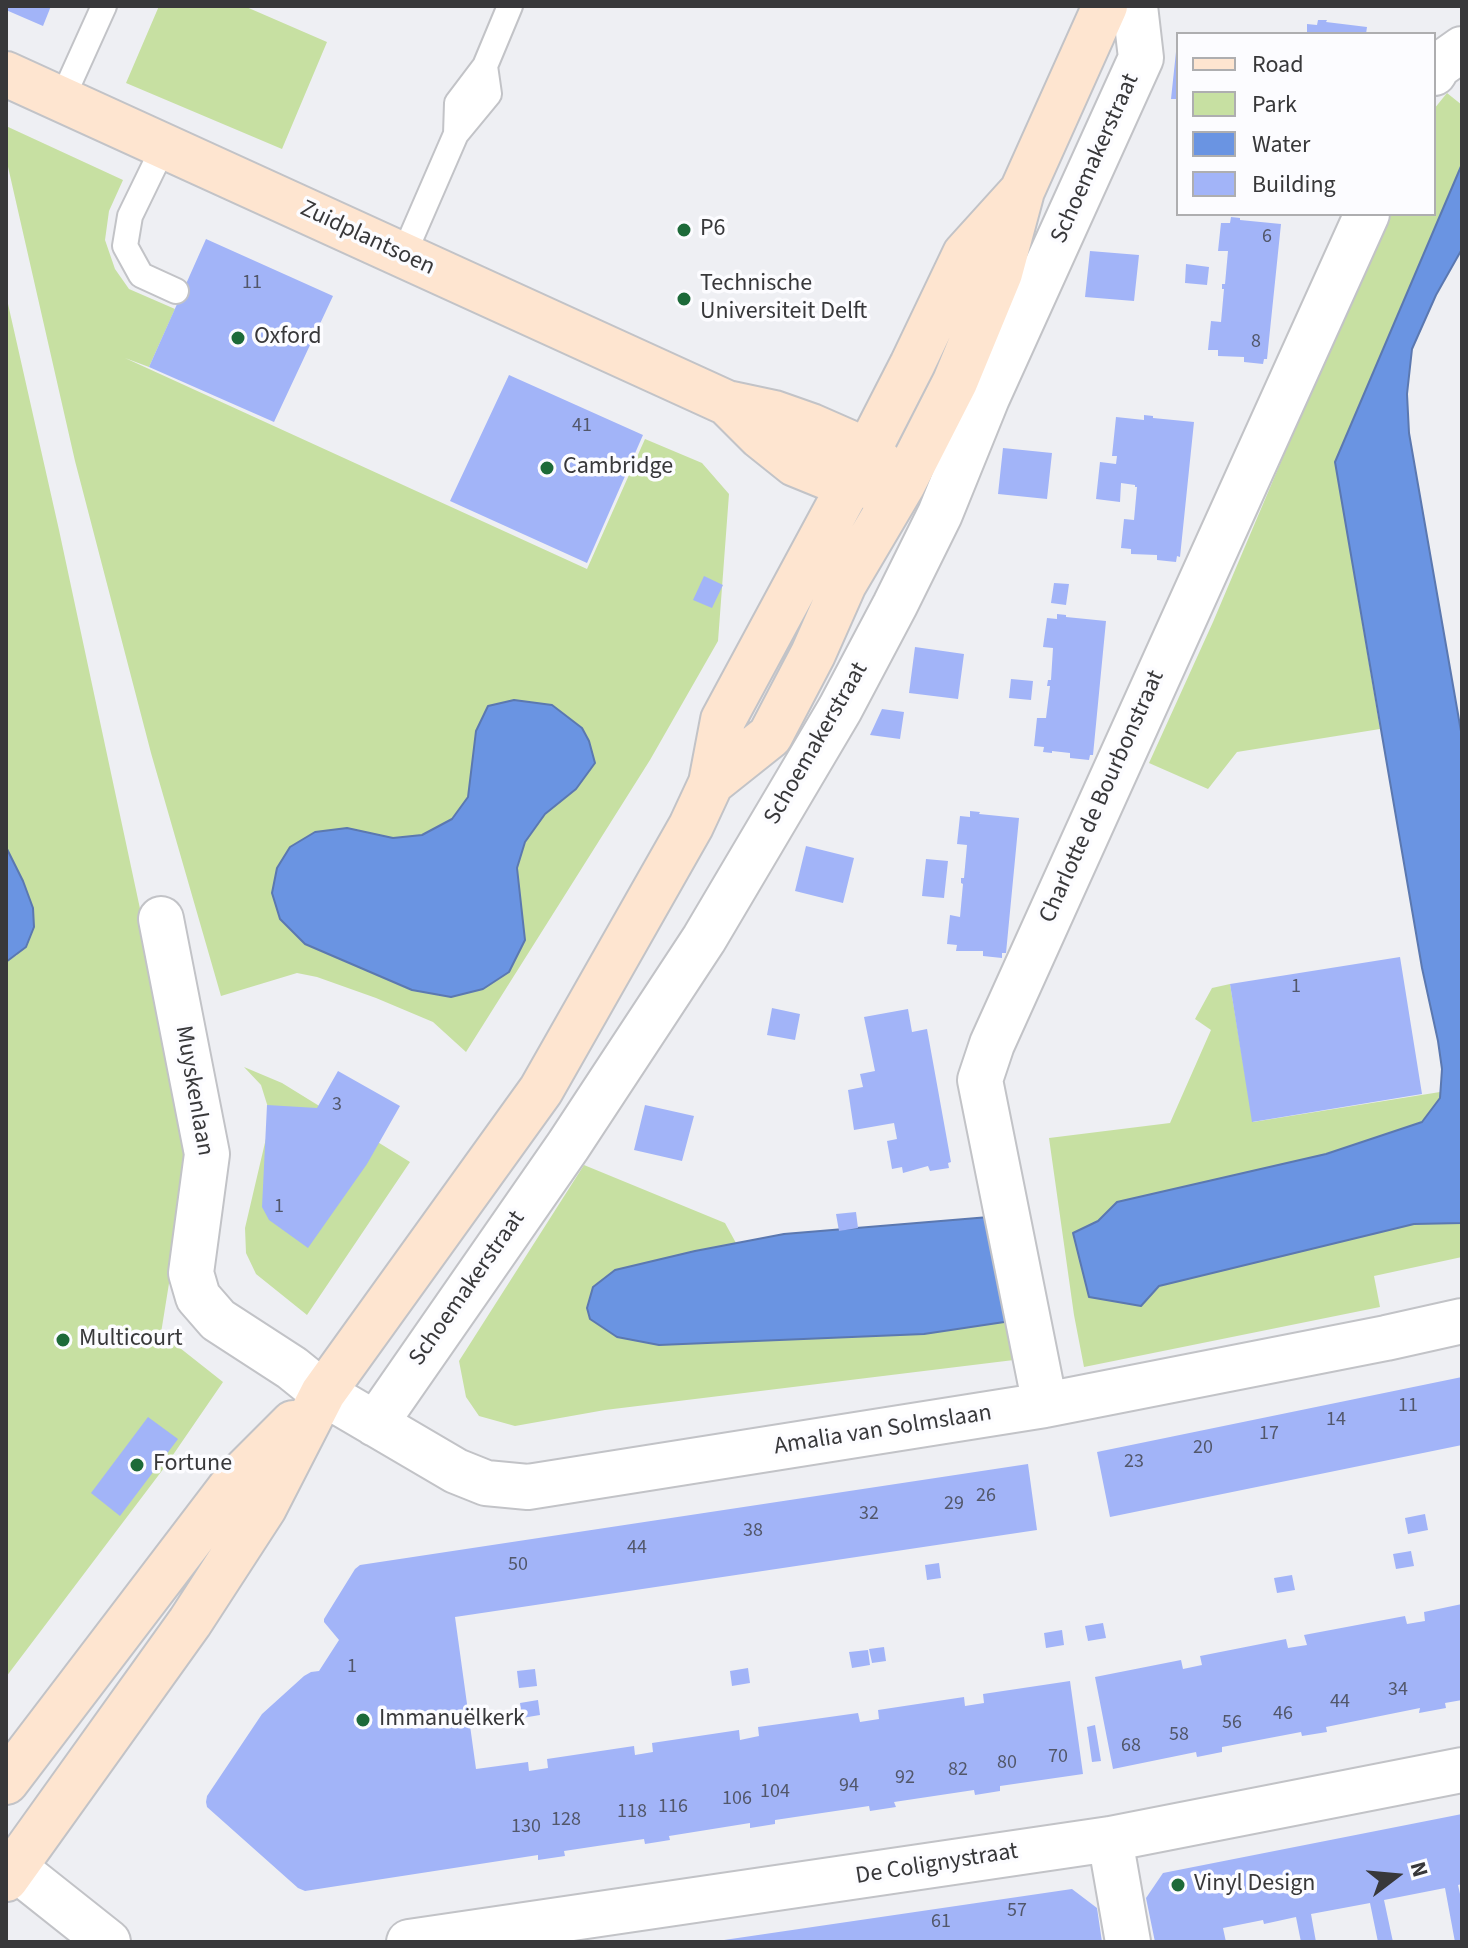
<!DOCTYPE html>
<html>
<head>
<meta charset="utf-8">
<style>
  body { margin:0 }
  #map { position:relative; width:1468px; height:1948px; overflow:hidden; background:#eeeff3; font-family:"Source Sans 3",sans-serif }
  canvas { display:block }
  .frame { position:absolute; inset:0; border:8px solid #38383a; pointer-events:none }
  .legend { position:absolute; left:1176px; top:32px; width:260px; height:184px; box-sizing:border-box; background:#fcfcff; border:2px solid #aeaeb0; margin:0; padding:10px 14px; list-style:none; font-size:24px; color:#38383a }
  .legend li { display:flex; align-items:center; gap:16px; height:40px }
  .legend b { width:40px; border:2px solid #aeaeb0 }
  .north { position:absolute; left:1356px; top:1836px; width:80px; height:80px; -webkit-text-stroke:6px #fcfcff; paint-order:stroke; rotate:74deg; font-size:22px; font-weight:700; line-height:32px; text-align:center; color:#38383a }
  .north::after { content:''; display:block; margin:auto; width:28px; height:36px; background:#38383a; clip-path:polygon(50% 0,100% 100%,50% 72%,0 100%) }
</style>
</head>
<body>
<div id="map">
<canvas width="1468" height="1948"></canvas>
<div class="frame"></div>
<ul class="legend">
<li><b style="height:10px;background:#fee5d0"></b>Road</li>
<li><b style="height:22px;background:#c7e0a2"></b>Park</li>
<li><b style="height:22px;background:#6a94e2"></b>Water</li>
<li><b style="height:22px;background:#a2b4f8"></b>Building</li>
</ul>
<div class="north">N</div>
</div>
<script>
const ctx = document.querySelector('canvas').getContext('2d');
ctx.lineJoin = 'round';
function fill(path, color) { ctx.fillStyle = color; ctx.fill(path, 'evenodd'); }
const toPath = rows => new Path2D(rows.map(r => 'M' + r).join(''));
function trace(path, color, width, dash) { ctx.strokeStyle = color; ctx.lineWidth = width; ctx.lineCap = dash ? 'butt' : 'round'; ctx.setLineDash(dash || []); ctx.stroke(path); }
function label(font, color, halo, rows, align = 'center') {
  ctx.font = font + ' "Source Sans 3",sans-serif'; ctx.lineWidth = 7; ctx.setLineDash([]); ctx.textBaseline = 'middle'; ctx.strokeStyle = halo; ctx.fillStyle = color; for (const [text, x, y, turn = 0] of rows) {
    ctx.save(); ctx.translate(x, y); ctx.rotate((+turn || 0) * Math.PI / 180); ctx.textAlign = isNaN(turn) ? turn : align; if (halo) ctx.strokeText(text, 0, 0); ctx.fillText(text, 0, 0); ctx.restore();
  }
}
fill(toPath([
  [159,6,244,6,327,42,282,149,126,83],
  [1447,93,1462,105,1462,164,1335,462,1380,729,1237,752,1208,789,1149,763,1213,622,1386,214,1434,214,1434,109],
  [6,126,123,180,109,211,105,240,115,269,129,289,175,309,149,367,125,358,587,569,645,439,702,463,729,494,718,641,650,760,466,1052,433,1022,376,998,317,977,297,973,221,996,151,753,75,461,6,158],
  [476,731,576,789,545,814,525,842,517,868,522,910,509,972,483,989,451,997,412,990,305,944,280,919,347,828,393,838,422,835,452,819,468,797],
  [6,295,59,530,185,1119,185,1184,161,1333,223,1382,164,1468,6,1677,6,962,17,955,33,908,23,881,6,847],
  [1230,984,1253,1122,1440,1092,1440,1098,1422,1122,1326,1154,1117,1202,1140,1306,1159,1286,1414,1224,1462,1223,1462,1257,1374,1276,1380,1307,1084,1367,1074,1315,1049,1138,1170,1123,1211,1030,1195,1019,1212,988],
  [244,1067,282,1083,410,1162,307,1315,256,1274,246,1253,245,1228,271,1117,261,1085],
  [584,1165,725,1223,736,1243,615,1270,593,1287,587,1307,617,1337,659,1345,924,1334,1010,1321,1022,1359,605,1410,515,1426,479,1416,466,1397,459,1361]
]), '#c7e0a2');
const water = toPath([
  [1462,164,1462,249,1436,295,1412,349,1407,394,1409,433,1462,737,1462,1223,1414,1224,1159,1286,1141,1306,1089,1297,1073,1233,1098,1221,1117,1202,1326,1154,1422,1122,1440,1098,1442,1069,1438,1041,1422,968,1335,462,1462,164],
  [514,700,552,705,582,728,589,741,595,763,576,789,545,814,525,842,517,868,525,940,509,972,483,989,451,997,412,990,305,944,280,919,272,893,277,868,290,847,315,832,347,828,393,838,422,835,452,819,468,797,476,731,488,706,514,700],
  [6,847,23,881,33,908,34,927,26,947,6,962,6,847],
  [989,1217,1011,1321,924,1334,659,1345,617,1337,590,1319,587,1308,593,1287,615,1270,695,1251,784,1234,989,1217]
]);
fill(water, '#6a94e2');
trace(water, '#5b78b0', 2);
fill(toPath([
  [6,6,51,6,43,26,6,10],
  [1318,20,1327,20,1326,22,1367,27,1366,34,1307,34,1307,24,1317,25],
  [1176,52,1178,52,1178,99,1171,99],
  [1231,217,1240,218,1240,220,1281,224,1267,359,1264,359,1263,364,1244,362,1244,357,1218,356,1218,350,1208,350,1211,321,1221,322,1224,289,1222,289,1222,284,1225,284,1228,251,1218,251,1221,223,1230,223],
  [206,239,333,296,274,422,149,367],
  [1090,251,1139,255,1134,301,1085,297],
  [1186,264,1209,267,1207,285,1185,283],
  [509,375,643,435,587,563,450,501],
  [1144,415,1153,416,1153,418,1194,422,1180,557,1177,556,1176,562,1157,560,1157,555,1131,554,1131,549,1121,548,1124,519,1134,520,1137,487,1135,487,1135,485,1121,483,1120,502,1096,499,1100,462,1116,464,1117,456,1112,456,1116,417,1144,420],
  [1003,448,1052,453,1047,499,998,494],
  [704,576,723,585,712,608,693,600],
  [1054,583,1069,584,1066,605,1051,603],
  [1057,614,1066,615,1066,617,1106,621,1093,755,1090,755,1089,760,1070,758,1070,753,1052,751,1052,753,1043,752,1044,747,1034,746,1037,718,1046,718,1050,686,1047,686,1048,680,1051,680,1053,648,1043,647,1047,618,1057,619],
  [915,647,964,654,958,699,909,693],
  [1011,679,1033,681,1031,700,1009,698],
  [882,709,904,712,900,739,870,735],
  [970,811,980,812,979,814,1019,818,1006,953,1002,953,1002,958,983,956,983,951,956,951,957,945,947,944,950,915,960,917,963,884,961,883,961,878,964,878,967,845,957,844,960,816,970,817],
  [806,846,854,858,843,903,795,891],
  [926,859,948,861,944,898,922,896],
  [1400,957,1422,1094,1252,1122,1230,984],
  [772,1008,800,1014,795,1040,767,1035],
  [908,1009,912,1032,927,1029,951,1162,948,1163,949,1168,930,1171,928,1166,903,1173,902,1167,892,1169,887,1141,897,1139,894,1123,854,1130,848,1090,863,1087,860,1074,875,1071,864,1017],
  [338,1071,400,1106,367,1164,308,1248,269,1220,262,1207,267,1105,317,1108],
  [645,1105,694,1116,682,1161,634,1150],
  [856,1212,858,1228,839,1231,836,1214],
  [1462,1377,1462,1445,1110,1517,1097,1452],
  [148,1417,178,1439,120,1516,91,1493],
  [1028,1464,1037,1530,455,1617,476,1769,528,1762,529,1771,548,1768,547,1759,634,1746,635,1755,653,1752,652,1743,739,1730,740,1740,759,1736,758,1727,858,1713,860,1722,879,1719,878,1710,964,1697,965,1706,984,1703,983,1694,1070,1681,1083,1774,1000,1786,1000,1791,975,1795,974,1790,894,1802,896,1807,870,1811,869,1806,775,1820,775,1824,750,1828,750,1823,669,1836,670,1840,645,1844,644,1839,564,1851,565,1856,538,1860,538,1855,305,1891,298,1888,207,1807,206,1802,207,1796,262,1714,304,1676,311,1672,319,1671,339,1640,324,1622,324,1619,355,1569,360,1565],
  [1425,1514,1428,1530,1408,1534,1405,1518],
  [1411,1551,1414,1566,1396,1569,1393,1554],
  [939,1563,941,1578,927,1580,925,1565],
  [1292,1575,1295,1590,1277,1593,1274,1578],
  [1462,1604,1462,1700,1445,1703,1446,1708,1419,1713,1420,1708,1326,1727,1327,1732,1302,1736,1301,1732,1222,1747,1222,1752,1197,1757,1196,1752,1113,1769,1095,1677,1181,1660,1183,1669,1202,1665,1200,1656,1286,1639,1288,1648,1307,1645,1304,1635,1405,1616,1407,1624,1425,1621,1424,1612],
  [1103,1623,1106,1638,1088,1641,1085,1626],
  [1062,1630,1064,1645,1046,1648,1044,1633],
  [884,1647,886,1661,872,1663,869,1649],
  [868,1650,870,1665,852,1668,849,1652],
  [748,1668,750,1683,732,1686,730,1671],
  [535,1669,537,1686,519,1688,517,1671],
  [538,1700,540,1715,522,1718,520,1703],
  [1095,1725,1101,1761,1092,1762,1087,1727],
  [1462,1814,1462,1884,1458,1885,1462,1903,1462,1942,1455,1942,1445,1888,1384,1900,1393,1942,1378,1942,1370,1903,1311,1914,1316,1942,1301,1942,1296,1917,1264,1924,1263,1920,1223,1928,1226,1942,1155,1942,1146,1898,1163,1873],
  [1072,1889,1097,1908,1102,1942,725,1942,724,1940]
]), '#a2b4f8');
const lane = toPath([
  [62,99,104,6],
  [456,134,457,103,485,66,510,6],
  [164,146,130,216,125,246,141,275,176,291],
  [403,256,456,134,489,94,485,66]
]);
const street = toPath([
  [1434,73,1438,66,1462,49],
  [161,919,207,1154,191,1273,198,1297,218,1320,292,1368,323,1393,456,1471,486,1483,528,1487,1045,1405,1386,1338,1462,1321],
  [1045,1405,980,1080,992,1044,1367,214],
  [375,1424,568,1146,704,939,840,709,895,605,940,514,987,398,1141,58,1135,6],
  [1110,1839,1128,1942],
  [6,1861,108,1942],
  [409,1942,1110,1839,1462,1770]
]);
const secondary = toPath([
  [6,74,727,403,774,413,811,426,868,451,903,484],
  [727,403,760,436,795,464,849,486,877,485],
  [711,783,770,736,813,654,844,584,903,484,955,382,1000,273,1022,191,1105,6],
  [6,1782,236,1480,293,1423],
  [6,1879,190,1622,264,1508,323,1393,541,1090,691,826,711,783,723,720,868,451,912,365,965,254,1022,191]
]);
trace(lane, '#c2c3c7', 28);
trace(street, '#c2c3c7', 48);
trace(secondary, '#c2c3c7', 48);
trace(lane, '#fff', 24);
trace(street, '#fff', 44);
trace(secondary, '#fee5d0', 44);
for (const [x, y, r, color] of [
  [684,230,8,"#1d6a39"],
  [684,299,8,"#1d6a39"],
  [238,338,8,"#1d6a39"],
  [547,468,8,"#1d6a39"],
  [63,1340,8,"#1d6a39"],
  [137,1465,8,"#1d6a39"],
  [363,1720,8,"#1d6a39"],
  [1178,1885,8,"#1d6a39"]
]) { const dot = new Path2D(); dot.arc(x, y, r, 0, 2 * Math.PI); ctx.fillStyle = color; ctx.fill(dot); trace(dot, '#fcfcff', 3); }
label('20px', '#52576a', null, [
  ["6",1267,238],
  ["11",252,284],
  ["8",1256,343],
  ["41",582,427],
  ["1",1296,988],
  ["3",337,1106],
  ["1",279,1208],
  ["11",1408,1407],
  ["14",1336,1421],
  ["17",1269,1435],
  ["20",1203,1449],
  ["23",1134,1463],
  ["26",986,1497],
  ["29",954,1505],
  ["32",869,1515],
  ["38",753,1532],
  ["44",637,1549],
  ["50",518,1566],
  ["1",352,1668],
  ["34",1398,1691],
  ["44",1340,1703],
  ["46",1283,1715],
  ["56",1232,1724],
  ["58",1179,1736],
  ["68",1131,1747],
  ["70",1058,1758],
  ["80",1007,1764],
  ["82",958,1771],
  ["92",905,1779],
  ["94",849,1787],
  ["104",775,1793],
  ["106",737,1800],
  ["116",673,1808],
  ["118",632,1813],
  ["128",566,1821],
  ["130",526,1828],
  ["57",1017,1912],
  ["61",941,1923]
]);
label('24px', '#38383a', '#fcfcff', [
  ["Schoemakerstraat",1096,159,-66],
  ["Zuidplantsoen",367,239,25],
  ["Schoemakerstraat",817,744,-60],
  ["Charlotte de Bourbonstraat",1103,797,-66],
  ["Muyskenlaan",193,1091,80],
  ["Schoemakerstraat",468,1289,-55],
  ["Amalia van Solmslaan",883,1431,-9],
  ["De Colignystraat",937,1865,-9]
]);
label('24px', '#38383a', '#fcfcff', [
  ["P6",700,230],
  ["Technische",700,285],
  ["Universiteit Delft",700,313],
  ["Oxford",254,338],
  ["Cambridge",563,468],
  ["Multicourt",79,1340],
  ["Fortune",153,1465],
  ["Immanuëlkerk",379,1720],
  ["Vinyl Design",1194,1885]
], 'left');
</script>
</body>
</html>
